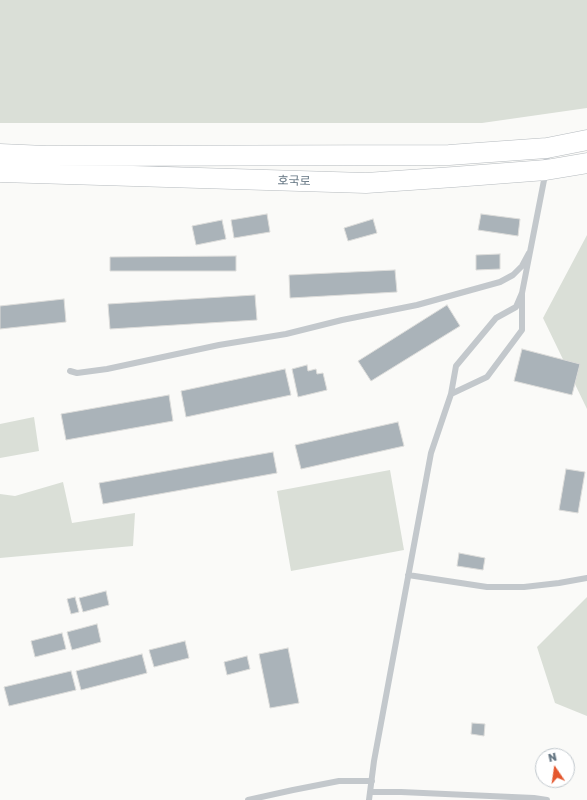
<!DOCTYPE html>
<html>
<head>
<meta charset="utf-8">
<style>
  body { margin:0 }
  #map { position:relative; width:587px; height:800px; overflow:hidden; background:#fafaf8; font-family:"Golos Text",sans-serif }
  canvas { display:block }
  .north { position:absolute; left:535px; top:748px; width:40px; height:40px; box-sizing:border-box; background:#fff; border:1px solid #c1c8cd; border-radius:50%; rotate:347deg; font-size:11px; font-weight:700; line-height:16px; text-align:center; color:#657683 }
  .north::after { content:''; display:block; margin:auto; width:14px; height:18px; background:#e4572e; clip-path:polygon(50% 0,100% 100%,50% 72%,0 100%) }
</style>
</head>
<body>
<div id="map">
<canvas width="587" height="800"></canvas>
<div class="north">N</div>
</div>
<script>
const ctx = document.querySelector('canvas').getContext('2d');
ctx.lineJoin = 'round';
function fill(path, color) { ctx.fillStyle = color; ctx.fill(path, 'evenodd'); }
const toPath = rows => new Path2D(rows.map(r => 'M' + r).join(''));
function trace(path, color, width, dash) { ctx.strokeStyle = color; ctx.lineWidth = width; ctx.lineCap = dash ? 'butt' : 'round'; ctx.setLineDash(dash || []); ctx.stroke(path); }
function label(font, color, halo, rows, align = 'center') {
  ctx.font = font + ' "Golos Text","Noto Sans KR",sans-serif'; ctx.lineWidth = 4; ctx.setLineDash([]); ctx.textBaseline = 'middle'; ctx.strokeStyle = halo; ctx.fillStyle = color; for (const [text, x, y, turn = 0] of rows) {
    ctx.save(); ctx.translate(x, y); ctx.rotate((+turn || 0) * Math.PI / 180); ctx.textAlign = isNaN(turn) ? turn : align; if (halo) ctx.strokeText(text, 0, 0); ctx.fillText(text, 0, 0); ctx.restore();
  }
}
fill(toPath([
  [0,0,587,0,587,108,482,123,0,123],
  [587,235,587,409,543,318],
  [34,417,39,451,0,458,0,424],
  [390,470,404,550,291,571,277,491],
  [63,482,72,523,135,513,133,546,0,558,0,494,15,496],
  [587,597,587,716,555,703,537,647]
]), '#dadfd7');
const building = toPath([
  [267,214,270,232,234,238,231,220,267,214],
  [481,214,520,219,518,236,478,230,481,214],
  [373,219,377,233,348,241,344,228,373,219],
  [222,220,226,239,196,245,192,226,222,220],
  [500,254,500,269,476,270,476,255,500,254],
  [236,256,236,271,110,271,110,257,236,256],
  [395,270,397,292,290,298,289,275,395,270],
  [255,295,257,320,110,329,108,304,255,295],
  [64,299,66,322,0,329,0,306,64,299],
  [447,305,460,326,371,381,358,361,447,305],
  [522,349,580,364,572,395,514,381,522,349],
  [307,365,308,371,316,369,317,374,323,373,327,390,298,397,292,369,307,365],
  [285,369,291,395,186,417,181,391,285,369],
  [169,395,173,421,66,440,61,414,169,395],
  [398,422,404,446,301,469,295,445,398,422],
  [273,452,277,473,103,504,99,483,273,452],
  [566,469,585,472,578,513,559,510,566,469],
  [459,553,485,558,483,570,457,566,459,553],
  [106,591,109,605,83,612,79,598,106,591],
  [75,597,79,612,71,614,67,599,75,597],
  [97,624,101,642,72,650,67,632,97,624],
  [62,633,66,649,35,657,31,641,62,633],
  [185,641,189,658,154,667,149,650,185,641],
  [288,648,299,703,270,708,259,654,288,648],
  [142,654,147,673,81,690,76,671,142,654],
  [247,656,250,669,227,675,224,662,247,656],
  [71,671,76,690,9,706,4,687,71,671],
  [472,723,485,724,484,736,471,734,472,723]
]);
fill(building, '#aab3b9');
trace(building, '#dcdcda', 1);
const primary = toPath([
  [0,154,46,156,449,155,547,148,587,140],
  [0,172,366,183,454,177,546,170,587,163]
]);
trace(primary, '#b5babe', 21);
trace(toPath([
  [522,293,516,307,496,318,456,366,451,394,487,377,522,330,522,293,546,170,547,151],
  [70,371,77,373,107,369,219,345,286,334,342,320,417,305,500,282,513,275,522,266,529,253],
  [408,575,487,587,524,587,559,583,587,578],
  [370,792,401,792,534,798,547,800],
  [248,800,293,790,339,781,372,781],
  [369,800,374,761,431,453,451,394]
]), '#c3c8cc', 6);
trace(primary, '#fff', 20);
label('12px', '#657683', '#fff', [
  ["호국로",294,181,1]
]);
</script>
</body>
</html>
